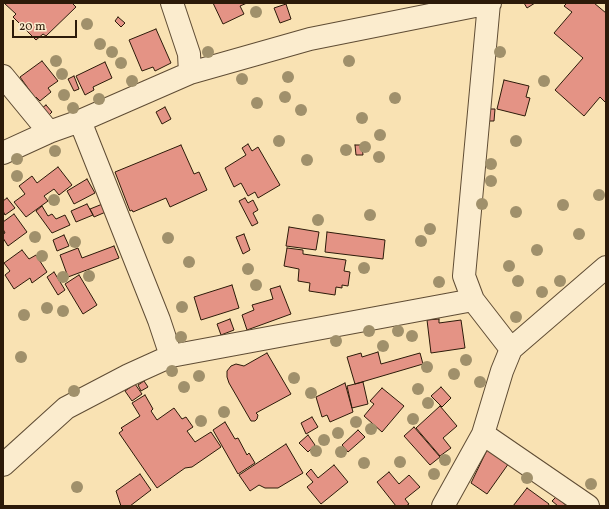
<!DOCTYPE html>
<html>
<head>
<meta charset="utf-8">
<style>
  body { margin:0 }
  #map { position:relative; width:609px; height:509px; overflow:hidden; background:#f9e2b3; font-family:Vollkorn,serif }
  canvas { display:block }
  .frame { position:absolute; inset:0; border:4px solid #2c1a09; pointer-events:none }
  .scale { position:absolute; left:12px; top:20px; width:65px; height:18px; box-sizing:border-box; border:2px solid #2c1a09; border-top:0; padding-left:5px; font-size:12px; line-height:14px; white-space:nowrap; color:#2c1a09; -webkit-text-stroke:3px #fbecce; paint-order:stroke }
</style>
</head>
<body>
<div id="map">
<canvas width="609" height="509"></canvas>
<div class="frame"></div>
<div class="scale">20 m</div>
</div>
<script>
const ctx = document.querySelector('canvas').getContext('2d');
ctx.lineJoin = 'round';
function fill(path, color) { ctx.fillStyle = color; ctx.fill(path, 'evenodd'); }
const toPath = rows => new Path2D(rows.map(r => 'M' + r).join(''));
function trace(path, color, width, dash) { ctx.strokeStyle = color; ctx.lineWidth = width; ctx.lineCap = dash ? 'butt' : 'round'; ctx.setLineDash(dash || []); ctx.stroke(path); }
const building = toPath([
  [4,3,72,3,76,7,46,36,43,34,36,40,13,17,16,14,4,3],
  [213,3,247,3,240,6,244,14,223,24,213,3],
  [524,3,535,3,527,8,524,3],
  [567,3,594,3,606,13,606,103,600,97,584,116,555,90,583,58,554,33,572,12,564,6,567,3],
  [286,4,291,19,280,23,274,8,286,4],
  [118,17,125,23,121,27,115,21,118,17],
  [156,29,171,63,155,71,153,67,142,71,129,40,156,29],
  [42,61,58,81,48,88,51,92,40,101,36,97,35,98,20,77,42,61],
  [105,62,112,78,93,87,94,90,85,95,76,76,105,62],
  [74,76,79,89,74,91,68,79,74,76],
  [504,80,529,86,526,97,530,98,525,116,497,109,504,80],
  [46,105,52,112,45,119,38,111,46,105],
  [165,107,171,119,162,124,156,112,165,107],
  [486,109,495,109,494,121,485,121,486,109],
  [248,144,252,151,258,147,280,185,258,198,255,192,248,196,241,183,234,187,225,168,246,155,242,148,248,144],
  [181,145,194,174,199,172,207,190,170,207,166,198,133,212,132,210,130,211,115,172,181,145],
  [355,145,362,145,363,155,356,155,355,145],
  [58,167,72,185,59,195,54,189,44,196,48,201,26,217,14,202,25,194,19,186,32,176,37,183,58,167],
  [87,179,95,193,74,204,67,191,87,179],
  [7,198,15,208,5,215,3,211,3,201,7,198],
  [245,198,248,203,253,200,258,210,253,213,258,223,252,226,239,201,245,198],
  [105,203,108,211,94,217,90,209,105,203],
  [87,204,93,215,76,222,71,211,87,204],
  [42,206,48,216,52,214,56,219,65,215,70,225,52,233,36,211,42,206],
  [14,214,27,232,8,246,3,238,3,234,5,233,3,229,3,222,14,214],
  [289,227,319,232,316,250,286,246,289,227],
  [327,232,385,240,383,259,325,252,327,232],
  [244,234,250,250,243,254,236,237,244,234],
  [64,235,69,246,57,251,53,240,64,235],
  [114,246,119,258,68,277,60,255,78,248,82,258,114,246],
  [287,248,303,250,303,254,346,260,344,271,350,272,348,286,342,285,342,288,336,287,335,295,309,291,310,283,298,281,299,269,284,266,287,248],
  [22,250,29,259,36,255,47,272,32,283,30,278,14,289,5,275,10,271,4,263,22,250],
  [54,272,65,290,58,295,47,277,54,272],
  [79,275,97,305,83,314,65,284,79,275],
  [232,285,239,308,201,320,194,297,232,285],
  [280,286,291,314,247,330,242,315,254,310,252,305,273,299,270,289,280,286],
  [230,319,234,330,221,335,217,324,230,319],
  [439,319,439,323,461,320,465,348,431,353,427,320,439,319],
  [378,352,381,364,420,353,423,364,355,384,347,357,361,353,362,357,378,352],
  [267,353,291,394,256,413,258,415,257,419,255,421,251,421,229,383,227,377,227,371,231,366,236,364,244,366,267,353],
  [144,381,148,387,141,391,138,385,144,381],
  [363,382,368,404,352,408,347,386,363,382],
  [345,383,353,412,330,422,327,415,322,417,316,397,345,383],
  [135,384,142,394,132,401,125,391,135,384],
  [441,387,451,398,442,407,431,396,441,387],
  [382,388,404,406,382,432,364,416,374,404,370,401,382,388],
  [145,395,153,409,151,411,157,420,174,408,182,419,186,417,193,427,187,431,195,442,211,432,221,447,192,467,185,468,157,488,119,433,123,430,121,428,140,416,132,403,145,395],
  [440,406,457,426,443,438,451,448,440,456,416,428,440,406],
  [312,417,318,427,306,434,301,423,312,417],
  [225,422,235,439,238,438,247,455,249,453,255,463,238,474,213,430,225,422],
  [414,427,440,457,430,465,404,436,414,427],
  [358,430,365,437,348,452,342,445,358,430],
  [308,435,315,445,308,452,299,443,308,435],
  [286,444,303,473,278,488,265,488,259,485,250,491,239,475,286,444],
  [488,448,509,463,487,494,471,483,488,448],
  [334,465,348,482,321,504,307,487,313,482,306,474,311,469,318,478,334,465],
  [389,472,399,484,409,475,420,487,405,499,409,504,406,506,396,506,377,482,389,472],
  [140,474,151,490,130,506,121,506,116,491,140,474],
  [527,488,549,504,548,506,513,506,527,488],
  [556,497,567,506,558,506,552,501,556,497]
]);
fill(building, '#e49385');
trace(building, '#2c1a09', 1);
const minor = toPath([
  [489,3,464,276,473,300,511,349],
  [190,73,310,39,490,3],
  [3,76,49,132],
  [3,153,49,132,80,121,190,73,189,54,172,3],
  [171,356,473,300],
  [483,434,588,506],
  [3,465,66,408,129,375,171,356,159,320,80,121],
  [443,506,483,434,502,371,511,349,606,267]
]);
trace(minor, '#5f4c34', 24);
trace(minor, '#fbecce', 22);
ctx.fillStyle = '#a0906b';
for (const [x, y] of [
  [256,12],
  [87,24],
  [100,44],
  [112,52],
  [208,52],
  [500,52],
  [56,61],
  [349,61],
  [121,63],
  [62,74],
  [288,77],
  [242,79],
  [132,81],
  [544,81],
  [64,95],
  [285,97],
  [395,98],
  [99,99],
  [257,103],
  [73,108],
  [301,110],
  [362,118],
  [380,135],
  [279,141],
  [516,141],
  [365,147],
  [346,150],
  [55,151],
  [379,157],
  [17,159],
  [307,160],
  [491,164],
  [17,176],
  [491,181],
  [599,195],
  [54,200],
  [482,204],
  [563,205],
  [516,212],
  [370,215],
  [318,220],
  [430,229],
  [579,234],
  [35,237],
  [168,238],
  [421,241],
  [75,242],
  [537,250],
  [42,256],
  [189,262],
  [509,266],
  [364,268],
  [248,269],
  [89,276],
  [63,277],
  [518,281],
  [560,281],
  [439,282],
  [256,285],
  [542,292],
  [182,307],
  [47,308],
  [63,311],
  [24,315],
  [516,317],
  [369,331],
  [398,331],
  [412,336],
  [181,337],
  [336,341],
  [383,346],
  [21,357],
  [466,360],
  [427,367],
  [172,371],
  [454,374],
  [199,376],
  [294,378],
  [480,382],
  [184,387],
  [418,389],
  [74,391],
  [311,393],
  [428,403],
  [224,412],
  [413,419],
  [201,421],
  [356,422],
  [371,429],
  [338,433],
  [324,440],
  [316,451],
  [341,452],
  [445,460],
  [400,462],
  [364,463],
  [434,474],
  [527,478],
  [591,484],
  [77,487]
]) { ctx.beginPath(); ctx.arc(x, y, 6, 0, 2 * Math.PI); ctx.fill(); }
</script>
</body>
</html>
